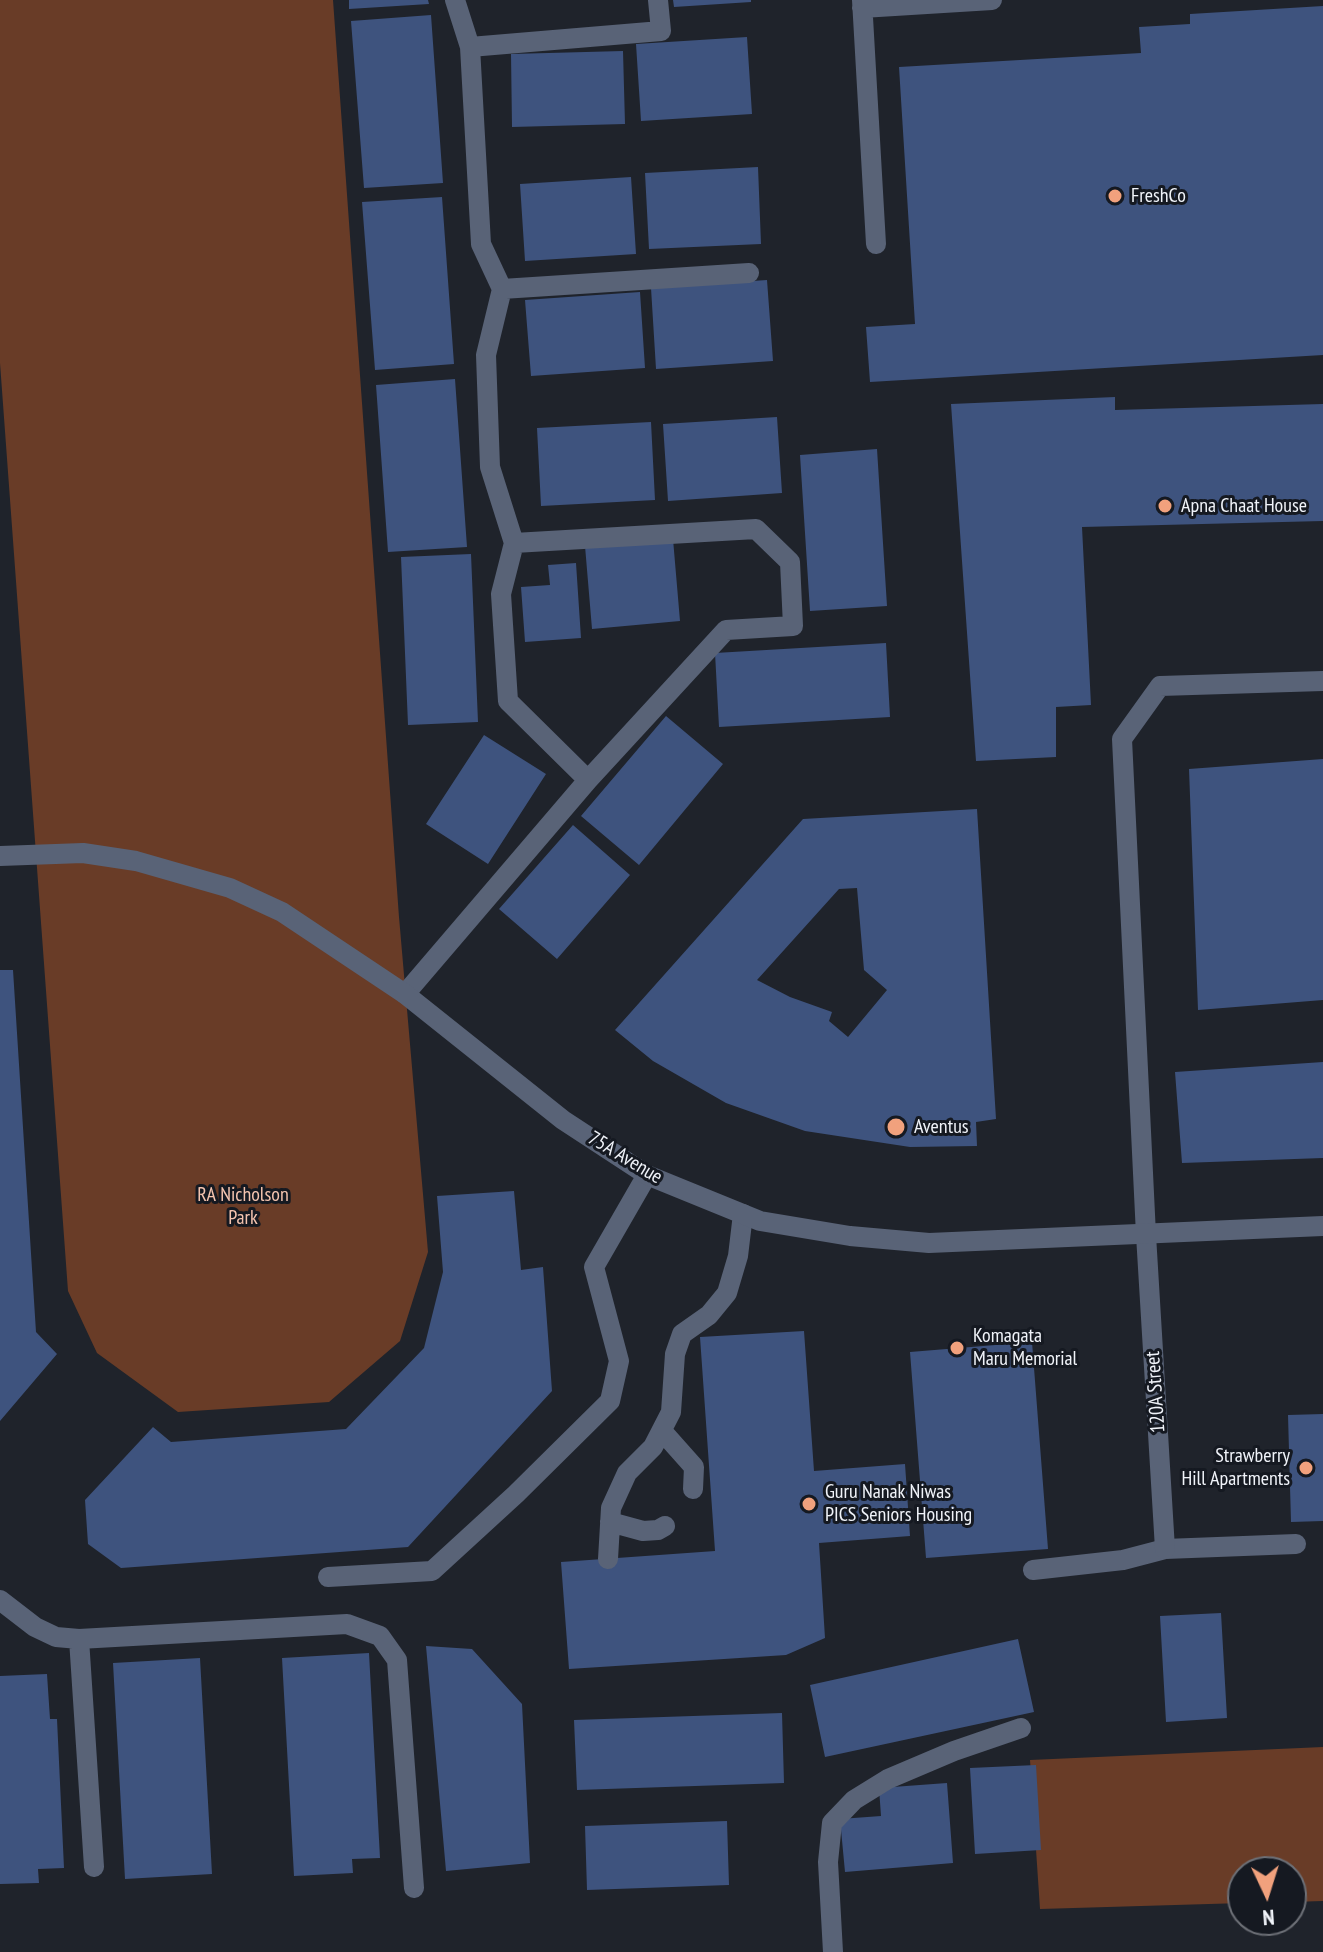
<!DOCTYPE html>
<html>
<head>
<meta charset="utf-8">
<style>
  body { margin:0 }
  #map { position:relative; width:1323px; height:1952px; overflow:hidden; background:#1f232b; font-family:"PT Sans Narrow",sans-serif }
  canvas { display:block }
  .north { position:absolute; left:1227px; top:1856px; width:80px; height:80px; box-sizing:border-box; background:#151921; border:2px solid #6d7077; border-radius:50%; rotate:176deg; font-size:22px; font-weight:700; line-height:32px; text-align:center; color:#f0f3f9 }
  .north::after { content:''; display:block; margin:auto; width:28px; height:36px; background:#f1a17d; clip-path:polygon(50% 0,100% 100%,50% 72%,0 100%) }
</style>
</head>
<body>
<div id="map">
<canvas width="1323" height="1952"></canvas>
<div class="north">N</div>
</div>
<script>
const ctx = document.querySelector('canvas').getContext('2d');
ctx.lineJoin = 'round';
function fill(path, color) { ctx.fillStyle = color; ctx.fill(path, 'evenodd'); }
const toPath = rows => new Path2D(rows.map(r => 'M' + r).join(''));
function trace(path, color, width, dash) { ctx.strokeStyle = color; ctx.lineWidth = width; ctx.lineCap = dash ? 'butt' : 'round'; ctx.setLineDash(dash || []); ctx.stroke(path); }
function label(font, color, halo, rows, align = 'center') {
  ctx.font = font + ' "PT Sans Narrow",sans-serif'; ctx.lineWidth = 6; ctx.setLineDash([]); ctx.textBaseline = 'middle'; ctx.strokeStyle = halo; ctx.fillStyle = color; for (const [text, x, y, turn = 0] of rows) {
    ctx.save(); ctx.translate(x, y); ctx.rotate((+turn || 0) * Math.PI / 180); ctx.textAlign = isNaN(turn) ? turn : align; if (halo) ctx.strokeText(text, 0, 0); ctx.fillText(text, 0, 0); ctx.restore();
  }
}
fill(toPath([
  [0,0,333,0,399,917,428,1252,400,1341,329,1402,178,1412,97,1353,68,1291,0,363],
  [1323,1747,1323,1901,1291,1902,1291,1872,1243,1872,1243,1903,1040,1909,1030,1760]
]), '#693c27');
fill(toPath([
  [349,0,428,0,429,4,349,9],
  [673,0,751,0,751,2,674,7],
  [1323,6,1323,355,870,382,866,327,915,324,899,67,1141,53,1139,27,1190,24,1190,14],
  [431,15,443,183,364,188,351,21],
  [747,37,752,114,641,121,636,44],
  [623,51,625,124,512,127,511,54],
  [758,167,761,244,649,249,645,173],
  [631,177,636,254,525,261,520,184],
  [442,197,454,364,375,370,362,202],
  [767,280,773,361,656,369,651,288],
  [640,292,645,368,531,376,525,300],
  [455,379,467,547,388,552,376,385],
  [1115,397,1115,410,1323,404,1323,521,1082,527,1091,705,1056,707,1056,757,976,761,951,404],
  [777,417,782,493,668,501,663,424],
  [651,422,655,500,541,506,537,428],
  [877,449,887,606,810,611,800,455],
  [673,539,680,621,592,629,585,546],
  [471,554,478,722,408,725,401,557],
  [576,563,581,638,525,642,521,587,550,585,548,565],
  [886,643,890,717,719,727,715,653],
  [666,716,723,764,639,865,581,816],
  [484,735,546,774,488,864,426,824],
  [1323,759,1323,1000,1198,1010,1189,769],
  [977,809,996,1119,976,1122,977,1146,910,1147,805,1131,726,1103,653,1061,615,1030,803,819],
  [857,888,864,970,887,990,848,1037,829,1021,832,1012,790,997,757,980,839,889],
  [573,825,630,875,557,959,499,909],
  [0,970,13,970,36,1332,57,1354,0,1421],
  [1323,1062,1323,1158,1182,1163,1175,1072],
  [514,1191,521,1270,543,1267,552,1391,408,1547,121,1568,88,1544,85,1500,153,1427,171,1442,346,1429,424,1348,443,1272,437,1196],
  [804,1331,814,1471,905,1464,910,1536,819,1543,825,1638,786,1655,569,1669,561,1562,715,1551,700,1337],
  [1032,1342,1048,1549,926,1558,910,1352],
  [1323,1414,1323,1521,1291,1522,1288,1415],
  [1221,1613,1227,1718,1166,1722,1160,1616],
  [1018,1639,1034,1712,825,1757,810,1685],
  [426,1646,472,1649,522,1704,530,1863,446,1871],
  [369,1653,380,1858,352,1859,353,1873,294,1876,282,1658],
  [200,1658,212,1874,125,1879,113,1663],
  [47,1674,50,1719,57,1719,64,1868,38,1869,39,1883,0,1884,0,1676],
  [782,1713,784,1783,577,1790,574,1720],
  [1036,1765,1041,1850,975,1854,970,1768],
  [947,1783,953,1863,845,1872,840,1819,881,1816,879,1788],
  [727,1821,729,1885,587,1890,585,1826]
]), '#3e537e');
trace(toPath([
  [455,0,470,47,481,244,502,289,486,355,490,467,514,543,501,594,508,701,588,780],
  [862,0,876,244],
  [862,8,992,0],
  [470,47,661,31,658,0],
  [502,289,749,273],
  [405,994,588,780,726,630,793,626,790,562,756,529,514,543],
  [1146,1235,1122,739,1160,686,1323,681],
  [662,1431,694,1467,693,1489],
  [610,1522,643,1531,658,1530,665,1526],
  [608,1559,611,1508,627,1473,653,1447,671,1412,675,1354,682,1334,709,1315,727,1293,738,1256,743,1214],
  [1033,1570,1123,1560,1165,1549,1296,1544],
  [328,1577,432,1571,516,1494,610,1401,619,1361,594,1267,647,1175],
  [0,1600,35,1627,56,1637,79,1639,347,1624,380,1636,397,1660,414,1888],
  [79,1639,94,1867],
  [833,1952,828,1862,832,1823,854,1800,888,1779,954,1751,1021,1728]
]), '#596377', 20);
trace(toPath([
  [1146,1235,1165,1549]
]), '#596377', 20);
trace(toPath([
  [0,856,83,853,136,861,230,888,282,912,405,994,563,1120,647,1175,760,1221,850,1236,929,1243,1323,1226]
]), '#596377', 20);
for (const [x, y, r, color] of [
  [1115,196,8,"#f1a17d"],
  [1165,506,8,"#f1a17d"],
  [896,1127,10,"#f1a17d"],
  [957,1348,8,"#f1a17d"],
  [1306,1468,8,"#f1a17d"],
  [809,1504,8,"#f1a17d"]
]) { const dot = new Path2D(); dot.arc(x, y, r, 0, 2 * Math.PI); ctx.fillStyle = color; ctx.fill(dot); trace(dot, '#151921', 3); }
label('20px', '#f0f3f9', '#151921', [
  ["FreshCo",1131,196],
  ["Apna Chaat House",1181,506],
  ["Aventus",914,1127],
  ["Komagata",973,1336],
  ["Maru Memorial",973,1359],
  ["Strawberry",1290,1456,"right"],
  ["Hill Apartments",1290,1479,"right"],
  ["Guru Nanak Niwas",825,1492],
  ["PICS Seniors Housing",825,1515]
], 'left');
label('20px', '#f0f3f9', '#151921', [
  ["75A Avenue",625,1158,31],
  ["120A Street",1156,1392,-94]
]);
label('20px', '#f5c4af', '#151921', [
  ["RA Nicholson",243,1195],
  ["Park",243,1218]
]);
</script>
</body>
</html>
